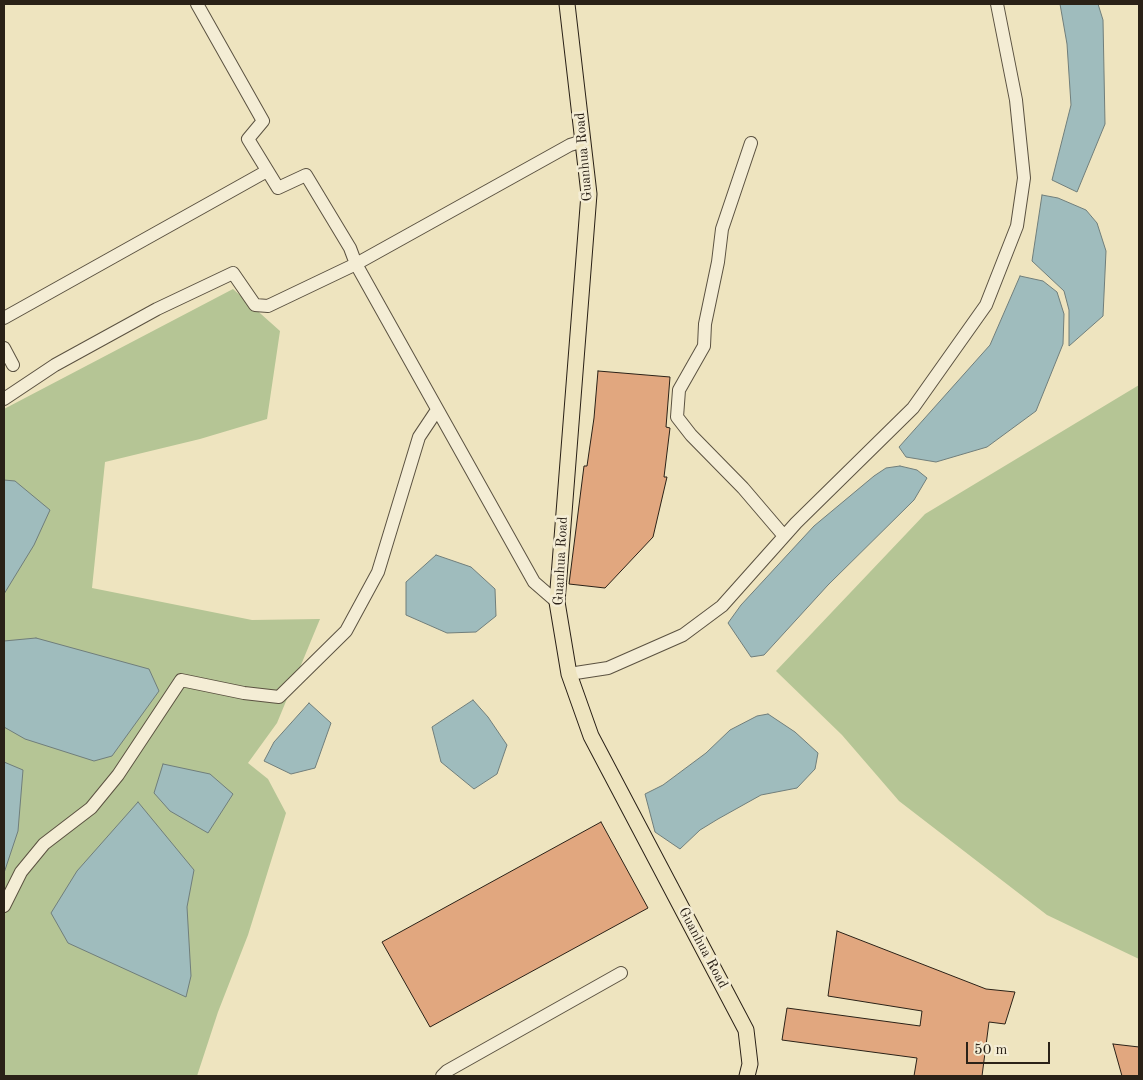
<!DOCTYPE html>
<html>
<head>
<meta charset="utf-8">
<style>
  body { margin:0 }
  #map { position:relative; width:1143px; height:1080px; overflow:hidden; background:#eee4bf; font-family:"Old Standard TT",serif }
  canvas { display:block }
  .frame { position:absolute; inset:0; border:5px solid #2a2117; pointer-events:none }
  .scale { position:absolute; left:966px; top:1042px; width:84px; height:22px; box-sizing:border-box; border:2px solid #2a2117; border-top:0; padding-left:6px; font-size:15px; line-height:18px; white-space:nowrap; color:#2a2117; -webkit-text-stroke:4px #f4edd5; paint-order:stroke }
</style>
</head>
<body>
<div id="map">
<canvas width="1143" height="1080"></canvas>
<div class="frame"></div>
<div class="scale">50 m</div>
</div>
<script>
const ctx = document.querySelector('canvas').getContext('2d');
ctx.lineJoin = 'round';
function fill(path, color) { ctx.fillStyle = color; ctx.fill(path, 'evenodd'); }
const toPath = rows => new Path2D(rows.map(r => 'M' + r).join(''));
function trace(path, color, width, dash) { ctx.strokeStyle = color; ctx.lineWidth = width; ctx.lineCap = dash ? 'butt' : 'round'; ctx.setLineDash(dash || []); ctx.stroke(path); }
function label(font, color, halo, rows, align = 'center') {
  ctx.font = font + ' "Old Standard TT",serif'; ctx.lineWidth = 5; ctx.setLineDash([]); ctx.textBaseline = 'middle'; ctx.strokeStyle = halo; ctx.fillStyle = color; for (const [text, x, y, turn = 0] of rows) {
    ctx.save(); ctx.translate(x, y); ctx.rotate((+turn || 0) * Math.PI / 180); ctx.textAlign = isNaN(turn) ? turn : align; if (halo) ctx.strokeText(text, 0, 0); ctx.fillText(text, 0, 0); ctx.restore();
  }
}
fill(toPath([
  [233,289,280,331,267,419,200,439,105,462,92,588,252,620,320,619,277,723,248,763,268,779,286,813,248,935,218,1012,197,1076,4,1076,4,409],
  [1139,385,1139,959,1047,915,899,801,842,735,776,671,925,514]
]), '#b5c595');
const water = toPath([
  [1060,4,1098,4,1103,20,1105,124,1077,192,1052,180,1071,105,1067,44,1060,4],
  [1042,195,1058,198,1086,210,1097,223,1106,251,1103,316,1069,346,1069,310,1064,291,1032,261,1042,195],
  [1020,276,1043,281,1057,292,1064,314,1063,344,1036,411,987,447,936,462,906,457,899,447,990,345,1020,276],
  [900,466,917,470,927,478,914,500,828,585,764,655,751,657,728,623,741,605,814,526,874,476,886,468,900,466],
  [4,480,15,481,50,510,34,545,4,594,4,480],
  [436,555,471,567,495,589,496,616,476,632,447,633,406,615,406,582,436,555],
  [36,638,149,669,159,691,112,756,94,761,25,739,4,727,4,641,36,638],
  [473,700,488,717,507,745,497,774,474,789,441,762,432,727,473,700],
  [309,703,331,723,315,768,291,774,264,761,274,742,309,703],
  [768,714,795,732,818,753,815,769,797,788,761,795,718,819,700,830,680,849,655,832,645,794,663,785,706,753,730,730,757,716,768,714],
  [4,762,23,770,18,831,4,873,4,762],
  [163,764,210,774,233,794,208,833,170,811,154,793,163,764],
  [138,802,194,870,187,907,191,976,186,997,68,943,51,913,77,871,138,802]
]);
fill(water, '#9fbcbd');
trace(water, '#707e7b', 1);
const building = toPath([
  [598,371,670,377,666,427,670,428,664,477,667,477,653,537,605,588,569,584,584,466,587,466,594,418,598,371],
  [601,822,648,908,430,1027,382,942,601,822],
  [837,931,986,989,1015,992,1005,1024,989,1022,982,1076,914,1076,917,1058,782,1040,787,1008,920,1026,922,1011,828,996,837,931],
  [1113,1044,1139,1047,1139,1076,1122,1076,1113,1044]
]);
fill(building, '#e1a77f');
trace(building, '#2a2117', 1);
const minor = toPath([
  [197,4,263,121,248,139,278,188,306,175,350,248,356,264,534,582,557,602],
  [751,143,722,229,718,262,705,324,704,346,679,390,677,417,691,435,743,488,784,536],
  [4,318,267,171],
  [4,348,13,365],
  [4,399,55,365,157,309,233,273,255,305,268,306,356,264,570,145,583,141],
  [569,674,608,668,683,635,722,606,796,523,913,408,986,305,1017,226,1024,178,1016,100,997,4],
  [4,906,21,872,44,844,91,808,118,775,181,680,244,693,279,697,346,631,378,572,419,437,437,410],
  [442,1076,447,1071,621,973]
]);
const major = toPath([
  [567,4,589,194,557,602,569,674,591,736,746,1030,750,1064,747,1076]
]);
trace(minor, '#5b5241', 14);
trace(major, '#2a2117', 17);
trace(minor, '#f4edd5', 12);
trace(major, '#eee4bf', 15);
label('14px', '#2a2117', '#f4edd5', [
  ["Guanhua Road",584,157,-95],
  ["Guanhua Road",561,561,-87],
  ["Guanhua Road",703,948,62]
]);
</script>
</body>
</html>
